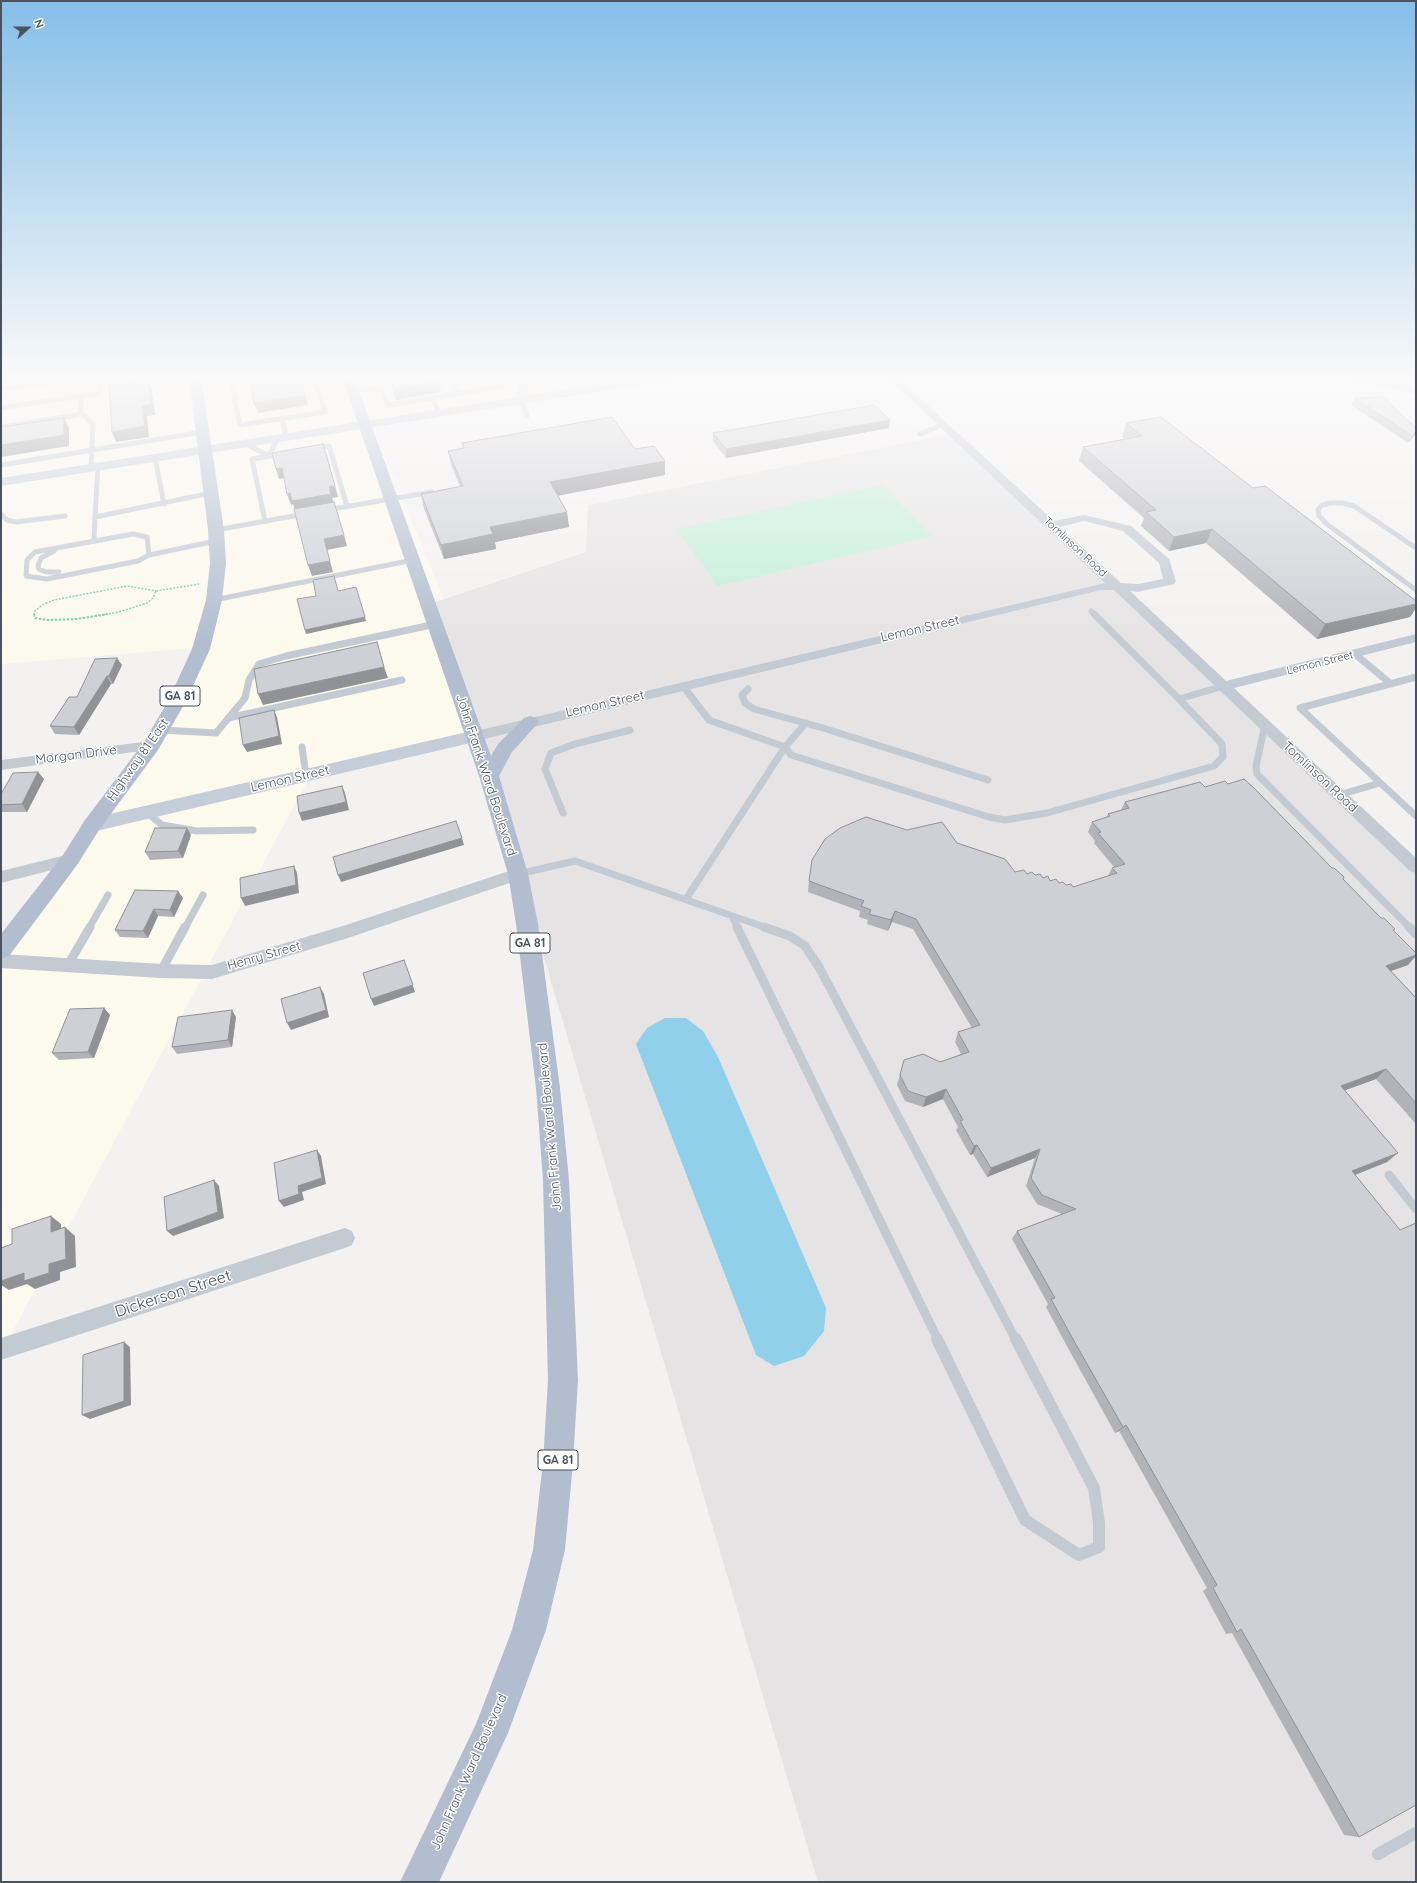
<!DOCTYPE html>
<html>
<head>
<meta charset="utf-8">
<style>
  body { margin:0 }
  #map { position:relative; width:1417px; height:1883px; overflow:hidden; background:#f4f2f1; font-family:Quicksand,sans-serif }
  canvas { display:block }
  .frame { position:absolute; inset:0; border:2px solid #49535f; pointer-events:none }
  .north { position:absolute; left:8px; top:8px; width:40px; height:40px; -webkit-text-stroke:3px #fff; paint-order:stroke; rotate:69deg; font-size:11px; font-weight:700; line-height:16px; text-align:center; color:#49535f }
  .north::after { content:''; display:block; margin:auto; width:14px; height:18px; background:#49535f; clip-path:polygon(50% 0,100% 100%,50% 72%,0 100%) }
</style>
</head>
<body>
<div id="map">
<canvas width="1417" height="1883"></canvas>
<div class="frame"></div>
<div class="north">N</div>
</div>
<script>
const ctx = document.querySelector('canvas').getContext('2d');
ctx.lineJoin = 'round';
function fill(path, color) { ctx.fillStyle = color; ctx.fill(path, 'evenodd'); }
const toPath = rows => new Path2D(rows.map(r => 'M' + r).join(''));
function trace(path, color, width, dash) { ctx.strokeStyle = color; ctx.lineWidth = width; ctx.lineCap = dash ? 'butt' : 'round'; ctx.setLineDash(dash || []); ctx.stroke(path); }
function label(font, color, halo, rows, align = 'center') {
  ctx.font = font + ' Quicksand,sans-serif'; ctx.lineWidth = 3; ctx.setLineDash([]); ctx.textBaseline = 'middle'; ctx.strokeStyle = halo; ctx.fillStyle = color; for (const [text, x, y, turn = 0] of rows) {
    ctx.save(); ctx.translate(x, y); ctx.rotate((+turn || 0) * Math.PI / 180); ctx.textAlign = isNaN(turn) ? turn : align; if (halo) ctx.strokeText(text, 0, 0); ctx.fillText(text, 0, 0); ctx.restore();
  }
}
fill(toPath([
  [1,377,652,377,653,379,371,423,497,727,310,776,1,1353,1,960,157,743,194,648,1,664]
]), '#fcf9ed');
fill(toPath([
  [952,434,1416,868,1416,1882,818,1882,502,816,429,604,586,552,588,505]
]), '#e5e3e3');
fill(toPath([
  [882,485,932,536,717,586,677,529]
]), '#c2efd7');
fill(toPath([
  [665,1018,686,1018,703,1031,718,1057,826,1308,824,1331,804,1356,774,1366,756,1355,636,1044,647,1028]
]), '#91d0ea');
trace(toPath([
  [156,591,199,584],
  [34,615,34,612,42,605,54,600,127,586,156,591],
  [102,615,119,612,147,603,153,598,156,591]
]), '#7bccab', 1.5, [2, 1.5]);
trace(toPath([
  [34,614,35,618,48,620,77,619,108,614]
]), '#7bccab', 2, [2.5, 1.5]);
trace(toPath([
  [230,377,240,425,325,412,314,377],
  [517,377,525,377],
  [195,381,227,377],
  [350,381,377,377],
  [139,382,185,377],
  [1,389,88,377],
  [353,390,380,388,388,405,503,386,506,377],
  [457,394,454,388,462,377],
  [432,398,439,413],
  [521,400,527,416],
  [1,408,81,396],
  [282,418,286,437],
  [1,427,83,414],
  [920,434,944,424],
  [246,444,269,456],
  [315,448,329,446,347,506],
  [269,456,277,439],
  [155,457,164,504],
  [1,465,203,432],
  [98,465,95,517,211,493],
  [91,467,93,425,81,412,81,396,100,393,99,377],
  [326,510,432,492],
  [1,514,7,520,16,522,65,516],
  [265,521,252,459,284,454],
  [216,530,305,514],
  [133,534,147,537,149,555,138,561,47,579,26,576,27,560,35,552,133,534],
  [94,539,95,517],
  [1416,548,1354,506,1343,503,1331,503,1322,505,1318,510,1319,516,1327,524,1416,590],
  [54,551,41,558,38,566,39,569,46,572,59,572],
  [149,555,216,541],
  [214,600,413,560],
  [1091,611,1095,615]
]), '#c3cad2', 5);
trace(toPath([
  [1094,614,1179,699,1224,686],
  [1355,654,1391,684],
  [1416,677,1300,708,1416,816],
  [683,686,709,720,785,747,686,899],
  [748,689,742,695,745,703,754,709,823,728,988,780],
  [228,718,402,680],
  [806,723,785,747,791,755,989,817,1005,820,1047,813,1214,766,1223,757,1222,744,1179,699],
  [1265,725,1256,766,1257,774,1410,928],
  [161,730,216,733,245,698,249,680,259,664,286,656,436,624],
  [302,747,306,775],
  [1339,795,1380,783],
  [146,812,162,825,197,831,253,830],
  [563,813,545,769,551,753,575,744,630,730],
  [518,874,575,861,767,928],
  [732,916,738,928],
  [89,928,108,895],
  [185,928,203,895]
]), '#c3cad2', 7);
trace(toPath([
  [737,927,938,1340],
  [764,927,790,936,805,946,819,967,1016,1340],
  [1409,927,1416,934],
  [68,965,90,927],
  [161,971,185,927],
  [1389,1175,1416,1209]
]), '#c3cad2', 9);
trace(toPath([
  [937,1339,1025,1520,1079,1555,1099,1547,1099,1523,1094,1488,1016,1339],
  [1378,1854,1416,1833]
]), '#c3cad2', 12);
fill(toPath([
  [520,377,530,377,526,400,521,403,516,400,520,377],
  [887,377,897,377,1054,521,1084,515,1131,526,1169,559,1176,581,1174,584,1138,592,1130,591,1226,681,1416,634,1416,642,1234,688,1416,858,1416,873,1410,871,1114,590,1101,590,476,741,471,739,469,736,471,733,476,731,1105,583,887,377],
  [1084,521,1123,531,1159,563,1163,579,1138,584,1121,583,1060,527,1084,521],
  [151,741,156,743,158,746,156,749,1,770,1,760,151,741],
  [70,854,76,856,78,860,76,864,1,883,1,871,70,854],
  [518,868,524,870,526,874,524,878,348,938,212,979,161,978,1,968,1,954,161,964,212,965,346,925,518,868],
  [345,1228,352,1231,355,1238,352,1245,345,1248,1,1360,1,1338,345,1228]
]), '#c3cad2');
fill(toPath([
  [645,377,672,377,670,380,666,381,1,486,1,478,645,377],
  [1353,377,1374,377,1416,386,1416,394,1355,380,1353,377],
  [476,730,483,732,485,736,483,740,92,832,85,830,82,825,85,820,92,818,476,730]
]), '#c5cdd9');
fill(toPath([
  [189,377,201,377,224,530,226,563,222,600,210,649,186,701,158,750,99,830,77,865,9,956,1,959,1,934,63,855,85,820,144,742,168,701,192,649,206,600,210,563,208,530,189,377],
  [342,377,354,377,491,756,498,744,524,718,530,716,536,718,539,722,512,752,499,776,528,874,538,924,560,1088,569,1180,578,1380,573,1462,565,1550,546,1630,508,1733,439,1882,400,1882,476,1724,512,1630,533,1550,543,1462,548,1380,543,1180,536,1088,516,924,508,874,479,776,342,377]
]), '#b2becf');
fill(toPath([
  [388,377,437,377,441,392,396,400],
  [1355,398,1416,428,1416,432,1414,436,1408,443,1351,405],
  [1126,423,1253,488,1416,601,1416,608,1410,617,1317,639,1206,543,1169,551,1141,526,1144,518,1079,461,1083,447,1125,439,1122,437],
  [889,428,726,458,713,441,713,433],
  [462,443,635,449,665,475,558,495,567,512,569,527,495,542,496,549,444,559,424,509,421,494,460,487,451,465,448,451,463,449],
  [122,665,113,684,111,684,79,735,55,734,50,726,77,697],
  [38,772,44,779,27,812,1,812,1,794],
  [1228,784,1344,877,1343,879,1381,918,1395,929,1393,930,1408,965,1391,971,1416,998,1416,1124,1376,1079,1345,1090,1387,1162,1355,1175,1359,1837,1344,1835,1232,1633,1226,1634,1203,1591,1207,1588,1119,1431,1115,1433,1068,1348,1046,1307,1048,1304,1012,1239,1017,1231,1062,1214,1037,1204,1026,1186,1035,1158,987,1177,973,1154,970,1155,956,1130,958,1127,943,1099,923,1107,905,1101,897,1085,904,1060,940,1062,961,1054,955,1042,958,1032,972,1028,913,929,892,922,888,931,867,924,868,920,859,917,860,911,808,892,809,881,907,830,957,843,1015,872,1035,875,1050,881,1073,887,1108,876,1112,868,1114,867,1094,843,1095,841,1088,832,1092,822,1107,817,1108,814,1121,810,1125,802,1205,787],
  [191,835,183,858,150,860,145,852],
  [135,890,183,898,174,917,158,916,148,938,120,937,115,930],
  [104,1008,110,1015,94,1058,59,1060,52,1053],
  [236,1017,232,1047,177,1054,172,1047]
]), '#b1b3b8');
fill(toPath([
  [301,377,308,405,258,413,254,403],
  [148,380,152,390,155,415,147,416,149,437,116,442,112,432,142,406],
  [439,382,441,392,396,400,394,389],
  [64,418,69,428,69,446,1,457,1,445],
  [890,420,889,428,726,458,726,449],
  [1416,431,1414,436,1408,443,1412,436],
  [327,455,338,497,332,498,335,505,296,512,293,504,291,505,287,494,329,487],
  [665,461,665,475,552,497,550,482],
  [282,468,285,478,279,479,276,469],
  [567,512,569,527,495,542,496,549,444,559,441,545,490,527],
  [1212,529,1206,543,1169,551,1174,537],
  [344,535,347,546,327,550,333,572,312,576,308,565,324,539],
  [1416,604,1416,608,1410,617,1317,639,1325,624],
  [365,617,366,621,306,634,305,630],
  [117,658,122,665,113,684,109,676],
  [384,667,388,678,263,705,258,694],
  [107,676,111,684,79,735,74,727],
  [274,710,277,717,282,744,247,752,243,745],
  [38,772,44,779,27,812,22,804],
  [342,786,345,793,349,810,302,821,299,813],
  [187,828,191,835,183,858,178,851],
  [462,838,464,845,341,882,338,875],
  [294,866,297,873,299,893,245,906,241,898],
  [178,891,183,898,174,917,170,910],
  [154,909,158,916,148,938,143,931],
  [895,911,892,922,888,931,891,920],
  [1416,955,1416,956,1408,965,1376,976,1386,966],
  [404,960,415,992,374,1006,371,999],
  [320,987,324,994,329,1017,291,1030,287,1023],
  [104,1008,110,1015,94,1058,88,1052],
  [232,1010,236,1017,232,1047,228,1040],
  [1386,1069,1376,1079,1332,1095,1341,1086],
  [946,1089,943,1099,923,1107,926,1097],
  [977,1145,973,1154,970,1155,974,1146],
  [1040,1149,1035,1158,987,1177,991,1168],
  [317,1150,321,1156,326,1184,302,1192,304,1200,284,1207,279,1201,298,1186],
  [1398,1153,1387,1162,1342,1180,1352,1171],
  [214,1180,219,1186,224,1218,173,1236,167,1231],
  [51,1216,61,1224,62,1240,51,1232],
  [65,1227,75,1236,76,1267,60,1272,60,1280,35,1289,27,1284,9,1290,1,1285,1,1281,49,1264],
  [124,1342,130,1347,131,1405,90,1419,82,1415],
  [1126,1425,1119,1431,1115,1433,1123,1427]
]), '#909296');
const building = toPath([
  [249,377,301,377,305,395,254,403,249,377],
  [389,377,437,377,439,382,394,389,389,377],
  [148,380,151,404,142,406,145,426,112,432,109,386,148,380],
  [1383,397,1416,428,1416,431,1412,436,1355,398,1383,397],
  [874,405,890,420,726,449,713,433,874,405],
  [612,417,635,449,654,446,665,461,550,482,567,512,490,527,493,534,441,545,421,494,463,486,448,451,464,448,462,443,612,417],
  [1161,417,1253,488,1265,486,1416,601,1416,604,1325,624,1212,529,1174,537,1146,512,1156,510,1083,447,1142,436,1126,423,1161,417],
  [64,418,64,435,1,445,1,427,64,418],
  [323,444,335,486,329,487,331,494,292,501,290,493,287,494,282,468,276,469,272,453,323,444],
  [334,502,344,535,324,539,330,561,308,565,294,509,334,502],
  [334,576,338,591,356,587,365,617,305,630,297,599,316,596,313,580,334,576],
  [377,642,384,667,258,694,254,669,377,642],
  [117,658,109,676,107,676,74,727,50,726,69,697,77,697,95,659,117,658],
  [274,710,279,736,243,745,239,718,274,710],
  [38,772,22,804,1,805,1,794,13,773,38,772],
  [1244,779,1255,789,1332,868,1334,868,1344,877,1343,879,1381,918,1384,918,1395,929,1393,930,1416,953,1416,955,1386,966,1416,998,1416,1103,1386,1069,1341,1086,1398,1153,1352,1171,1400,1230,1416,1223,1416,1374,1415,1374,1416,1375,1416,1805,1359,1837,1241,1629,1237,1632,1213,1588,1217,1585,1126,1425,1123,1427,1074,1341,1051,1299,1055,1298,1017,1231,1076,1209,1042,1195,1031,1178,1040,1149,991,1168,977,1145,974,1146,960,1121,963,1120,946,1089,926,1097,908,1091,900,1075,904,1060,923,1054,940,1062,969,1052,958,1032,980,1025,916,919,895,911,891,920,869,914,871,910,861,906,864,901,809,881,812,860,825,839,840,828,866,817,907,830,942,822,957,843,1005,859,1015,872,1024,870,1027,874,1032,872,1035,875,1040,874,1043,878,1048,876,1050,881,1056,879,1059,883,1063,882,1066,885,1071,884,1073,887,1117,873,1112,868,1125,864,1098,833,1101,832,1092,822,1110,816,1108,814,1129,808,1125,802,1200,782,1205,787,1225,781,1228,784,1244,779],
  [342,786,346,802,299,813,297,796,342,786],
  [456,821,462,838,338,875,333,857,456,821],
  [155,828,187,828,178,851,145,852,155,828],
  [294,866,296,885,241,898,240,878,294,866],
  [135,890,178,891,170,910,154,909,143,931,115,930,135,890],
  [404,960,413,985,371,999,363,973,404,960],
  [320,987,326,1010,287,1023,281,999,320,987],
  [104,1008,88,1052,52,1053,70,1009,104,1008],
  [232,1010,228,1040,172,1047,178,1017,232,1010],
  [317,1150,322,1178,298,1186,299,1194,279,1201,274,1163,317,1150],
  [214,1180,218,1212,167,1231,164,1197,214,1180],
  [51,1216,51,1232,65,1227,66,1259,49,1264,49,1273,24,1281,24,1273,1,1281,1,1248,12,1244,12,1229,51,1216],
  [124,1342,124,1401,82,1415,83,1355,124,1342]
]);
fill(building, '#ced0d6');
trace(building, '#909296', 1);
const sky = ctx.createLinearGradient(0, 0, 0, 640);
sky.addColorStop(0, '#85bfe9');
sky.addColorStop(0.59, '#faf9f9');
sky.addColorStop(1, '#faf9f900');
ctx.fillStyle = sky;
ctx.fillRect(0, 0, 1417, 640);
label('11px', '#49535f', '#fff', [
  ["Tomlinson Road",1075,547,43],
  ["Lemon Street",1320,663,-14]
]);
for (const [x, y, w] of [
  [180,696,40],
  [530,943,40],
  [558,1460,40]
]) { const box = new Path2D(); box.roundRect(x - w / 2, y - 10, w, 20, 3); ctx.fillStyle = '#fff'; ctx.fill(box); trace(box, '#49535f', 1); }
label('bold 12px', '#49535f', null, [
  ["GA 81",180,696],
  ["GA 81",530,943],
  ["GA 81",558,1460]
]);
label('13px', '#49535f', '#fff', [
  ["Lemon Street",920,629,-13],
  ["Lemon Street",605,704,-13],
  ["Morgan Drive",76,755,-7],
  ["Highway 81 East",138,760,-55],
  ["John Frank Ward Boulevard",486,775,72],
  ["Tomlinson Road",1320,777,43],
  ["Lemon Street",290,779,-13],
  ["Henry Street",264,956,-16],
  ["John Frank Ward Boulevard",550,1127,-95],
  ["John Frank Ward Boulevard",469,1772,-66]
]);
label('16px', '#49535f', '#fff', [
  ["Dickerson Street",173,1294,-18]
]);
</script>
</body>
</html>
